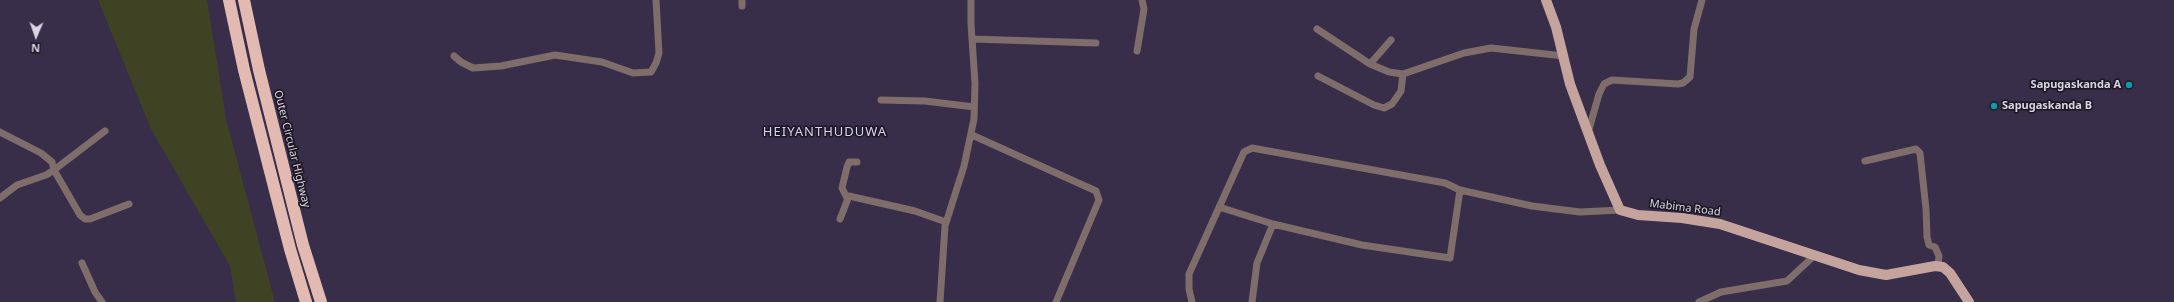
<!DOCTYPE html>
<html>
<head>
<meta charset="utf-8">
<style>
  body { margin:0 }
  #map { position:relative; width:2174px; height:302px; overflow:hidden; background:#382e49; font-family:"Noto Sans",sans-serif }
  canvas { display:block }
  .north { position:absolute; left:16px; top:16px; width:40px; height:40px; -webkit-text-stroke:3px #1e1925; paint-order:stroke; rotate:182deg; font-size:11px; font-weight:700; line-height:16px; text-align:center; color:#d9d3e4 }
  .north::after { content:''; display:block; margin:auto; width:14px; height:18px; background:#d9d3e4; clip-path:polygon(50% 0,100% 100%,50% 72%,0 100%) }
</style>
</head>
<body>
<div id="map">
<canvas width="2174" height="302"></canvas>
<div class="north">N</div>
</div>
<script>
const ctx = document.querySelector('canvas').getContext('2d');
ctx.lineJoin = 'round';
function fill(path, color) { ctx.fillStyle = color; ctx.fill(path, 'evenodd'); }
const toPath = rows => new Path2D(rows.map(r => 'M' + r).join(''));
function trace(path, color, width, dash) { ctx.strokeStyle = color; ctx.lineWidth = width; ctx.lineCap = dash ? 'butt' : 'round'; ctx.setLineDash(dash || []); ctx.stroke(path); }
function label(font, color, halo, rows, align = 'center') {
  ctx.font = font + ' "Noto Sans",sans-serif'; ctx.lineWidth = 3.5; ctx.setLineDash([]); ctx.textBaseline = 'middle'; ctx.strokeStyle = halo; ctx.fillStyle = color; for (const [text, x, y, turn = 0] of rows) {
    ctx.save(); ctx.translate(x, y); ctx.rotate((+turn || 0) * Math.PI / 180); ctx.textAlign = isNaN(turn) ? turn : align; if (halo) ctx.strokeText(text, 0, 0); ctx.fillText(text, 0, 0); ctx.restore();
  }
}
fill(toPath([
  [98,0,207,0,226,119,275,302,236,302,230,266,151,129]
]), '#404224');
trace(toPath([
  [742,6,742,0],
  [1317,29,1370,64,1389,72,1403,74,1464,53,1491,48,1564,56],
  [972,39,1096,43],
  [1137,51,1144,9,1142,0],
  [454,56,461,62,473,68,501,66,555,55,602,62,633,73,651,72,656,63,659,53,656,0],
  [1370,64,1391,40],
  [1318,76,1374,105,1384,108,1392,104,1401,91,1403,74],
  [881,100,925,101,974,107],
  [105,131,54,170,80,215,85,219,90,219,129,204],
  [0,132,41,153,52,162,54,170,46,175,17,185,0,198],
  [1588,133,1599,94,1604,84,1612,80,1678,84,1683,83,1690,77,1694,29,1702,0],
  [972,135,1096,191,1099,200,1056,302],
  [1865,161,1916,149,1920,153,1926,209,1927,237,1929,245,1935,247,1939,256,1938,266],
  [847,198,842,188,847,167,849,162,857,162],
  [1219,207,1273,224,1362,245,1450,258,1460,190],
  [840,219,849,196,915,211,946,222],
  [82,263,95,292,102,302],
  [940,302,945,226,964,166,974,119,975,83,971,24,971,0],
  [1192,302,1189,289,1189,274,1244,152,1252,148,1445,183,1460,190,1532,206,1580,212,1620,210],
  [1252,302,1257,263,1273,224],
  [1699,302,1721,292,1787,281,1815,255]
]), '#7e6d6a', 7);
trace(toPath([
  [1546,0,1556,27,1570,84,1600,165,1620,210,1638,215,1682,218,1720,224,1859,270,1886,275,1935,266,1943,267,1950,273,1969,302]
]), '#c6a49e', 10);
trace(toPath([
  [229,0,244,70,290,249,306,302],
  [244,0,259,70,303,245,321,302]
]), '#e3bab2', 12);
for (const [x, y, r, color] of [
  [2129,85,4,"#0f9aa8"],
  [1994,106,4,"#0f9aa8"]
]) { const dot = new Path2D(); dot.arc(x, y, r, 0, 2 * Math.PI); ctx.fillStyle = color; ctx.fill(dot); trace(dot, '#1e1925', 1.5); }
label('bold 11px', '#d9d3e4', '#1e1925', [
  ["Sapugaskanda A",2121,85],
  ["Sapugaskanda B",2002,106,"left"]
], 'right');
label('11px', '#d9d3e4', '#1e1925', [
  ["Outer Circular Highway",292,149,76],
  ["Mabima Road",1685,208,7]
]);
ctx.letterSpacing = '1px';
label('13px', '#dbcff2', '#1e1925', [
  ["HEIYANTHUDUWA",825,132]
]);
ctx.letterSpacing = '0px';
</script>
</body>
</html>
